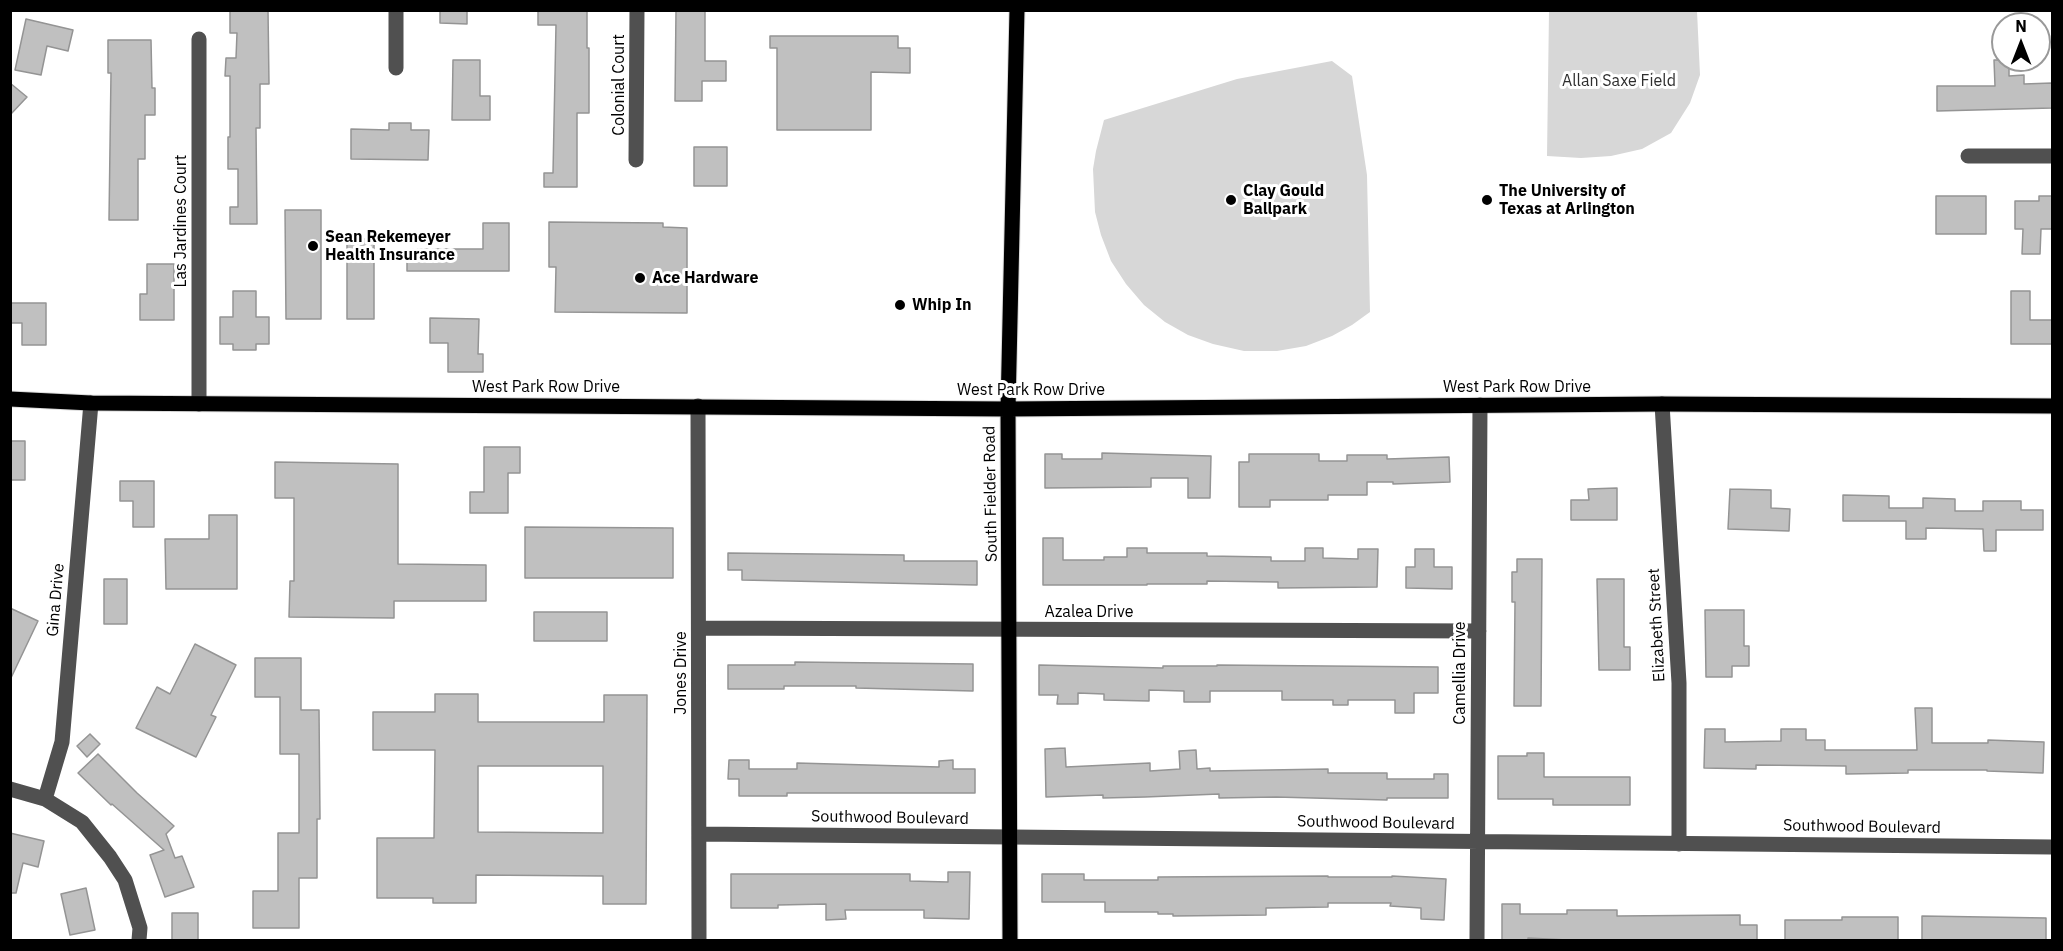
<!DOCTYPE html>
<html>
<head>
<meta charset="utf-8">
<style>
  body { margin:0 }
  #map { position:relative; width:2063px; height:951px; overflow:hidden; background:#fff; font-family:"IBM Plex Sans",sans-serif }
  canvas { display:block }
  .frame { position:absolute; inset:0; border:12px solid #000; pointer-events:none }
  .north { position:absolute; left:1991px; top:12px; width:60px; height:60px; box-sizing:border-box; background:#fff; border:2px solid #999; border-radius:50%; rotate:0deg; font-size:16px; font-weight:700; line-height:24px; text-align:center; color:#000 }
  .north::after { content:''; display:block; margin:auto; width:21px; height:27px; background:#000; clip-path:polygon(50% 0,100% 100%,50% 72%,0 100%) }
</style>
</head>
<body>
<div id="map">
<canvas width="2063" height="951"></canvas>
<div class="frame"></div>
<div class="north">N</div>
</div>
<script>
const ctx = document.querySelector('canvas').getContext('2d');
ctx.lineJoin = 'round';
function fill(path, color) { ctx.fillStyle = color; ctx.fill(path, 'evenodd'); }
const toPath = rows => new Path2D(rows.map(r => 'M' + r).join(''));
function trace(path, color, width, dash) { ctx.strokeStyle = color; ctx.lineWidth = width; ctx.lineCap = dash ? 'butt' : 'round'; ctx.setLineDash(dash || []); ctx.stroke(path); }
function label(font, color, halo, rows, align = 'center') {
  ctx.font = font + ' "IBM Plex Sans",sans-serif'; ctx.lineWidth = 6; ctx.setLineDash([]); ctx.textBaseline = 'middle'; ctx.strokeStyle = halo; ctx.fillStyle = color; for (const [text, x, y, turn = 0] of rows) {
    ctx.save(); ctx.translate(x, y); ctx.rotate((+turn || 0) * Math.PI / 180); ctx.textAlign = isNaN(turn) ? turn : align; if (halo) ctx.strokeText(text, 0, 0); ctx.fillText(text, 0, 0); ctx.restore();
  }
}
fill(toPath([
  [1549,11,1697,11,1700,75,1690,103,1671,133,1642,149,1611,156,1581,158,1547,156],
  [1332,61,1352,76,1367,175,1370,312,1352,325,1332,336,1306,346,1277,351,1244,351,1213,344,1188,335,1165,322,1144,305,1126,284,1111,261,1101,235,1095,212,1093,169,1096,151,1104,120,1237,79]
]), '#d7d7d7');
const building = toPath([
  [230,10,268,10,269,84,260,84,260,128,256,128,257,224,230,224,230,207,238,207,238,169,228,169,228,137,230,137,230,76,225,76,226,58,236,58,237,33,230,33,230,10],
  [440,10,467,10,467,24,440,23,440,10],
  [538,10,587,10,587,48,589,48,589,113,577,113,577,187,544,187,544,173,553,173,556,25,538,25,538,10],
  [676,10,705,10,705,61,726,61,726,81,702,81,702,101,675,101,676,10],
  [26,19,73,30,68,51,47,46,41,75,15,70,26,19],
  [770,36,898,36,898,48,910,48,910,73,871,72,871,130,777,130,777,48,770,48,770,36],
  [108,40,151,40,152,88,155,88,155,115,145,115,145,159,138,159,138,220,109,220,111,73,108,73,108,40],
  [453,60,480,60,480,96,490,96,490,120,452,120,453,60],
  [1994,60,2009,60,2009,76,2024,75,2024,84,2052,83,2052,108,1937,111,1937,86,1995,86,1994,60],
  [10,83,27,97,10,115,10,83],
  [389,123,411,123,411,130,429,130,428,160,351,159,351,129,389,130,389,123],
  [694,147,727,147,727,186,694,186,694,147],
  [1936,196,1986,196,1986,234,1936,234,1936,196],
  [2039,196,2052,196,2052,229,2041,229,2040,254,2022,254,2023,229,2015,229,2015,201,2039,201,2039,196],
  [285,210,321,210,321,319,286,319,285,210],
  [549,222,663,223,663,227,687,228,687,313,555,312,556,267,549,267,549,222],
  [483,223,509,223,509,271,407,271,407,249,483,249,483,223],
  [347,239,374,239,374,319,347,319,347,239],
  [147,264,174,264,174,320,140,320,140,294,147,294,147,264],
  [233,291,256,291,256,317,269,317,269,344,256,344,256,350,233,350,233,344,220,344,220,317,233,317,233,291],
  [2011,291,2030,291,2030,320,2052,320,2052,344,2011,344,2011,291],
  [10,303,46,303,46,345,22,345,22,323,10,323,10,303],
  [430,318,479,319,478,354,483,354,483,372,448,372,448,343,430,343,430,318],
  [10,441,25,441,25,480,10,480,10,441],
  [484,447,520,447,520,473,508,473,508,513,470,513,470,492,484,492,484,447],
  [1102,453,1211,456,1210,498,1188,498,1188,478,1151,478,1151,487,1045,488,1045,454,1062,454,1062,459,1102,459,1102,453],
  [1249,454,1319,454,1319,461,1347,461,1347,455,1387,455,1387,459,1449,457,1450,482,1393,484,1393,482,1367,482,1367,495,1328,495,1328,500,1270,500,1270,507,1239,507,1239,462,1249,462,1249,454],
  [275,462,398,464,398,564,486,565,486,601,394,601,394,618,289,617,290,581,294,581,294,498,275,498,275,462],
  [120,481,154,481,154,527,133,527,133,501,120,501,120,481],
  [1617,488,1617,520,1571,520,1571,500,1589,500,1588,489,1617,488],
  [1730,489,1771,490,1771,508,1790,509,1789,531,1728,529,1730,489],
  [1843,495,1889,496,1889,508,1923,508,1923,498,1955,499,1955,511,1983,511,1983,501,2021,501,2021,510,2043,510,2043,530,1996,530,1996,551,1984,551,1983,529,1926,528,1926,539,1906,539,1906,521,1843,521,1843,495],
  [209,515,237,515,237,589,166,589,165,539,209,539,209,515],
  [525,527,673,528,673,578,525,578,525,527],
  [1043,538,1063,538,1063,560,1104,560,1104,557,1127,557,1127,548,1147,548,1147,553,1207,553,1207,556,1271,557,1271,561,1305,561,1305,548,1323,548,1323,558,1358,559,1358,549,1378,549,1377,587,1278,588,1278,582,1207,581,1207,584,1147,584,1147,585,1043,585,1043,538],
  [1415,549,1434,549,1434,567,1452,567,1452,589,1406,588,1406,567,1415,567,1415,549],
  [728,553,904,555,904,561,977,561,977,585,742,580,742,570,728,570,728,553],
  [1517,559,1542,559,1541,706,1514,706,1515,602,1512,602,1512,572,1517,572,1517,559],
  [104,579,127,579,127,624,104,624,104,579],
  [1597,579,1624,579,1624,647,1630,647,1630,670,1599,670,1597,579],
  [10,608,38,621,10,680,10,608],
  [1705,610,1744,610,1744,646,1749,646,1749,666,1732,666,1732,677,1706,677,1705,610],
  [534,612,607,612,607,641,534,641,534,612],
  [195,644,236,665,211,715,216,717,196,757,136,728,157,687,170,694,195,644],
  [255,658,301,658,301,710,319,710,320,819,317,819,317,878,299,878,299,928,253,928,253,891,278,891,278,833,299,833,299,754,280,754,280,697,255,697,255,658],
  [795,662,973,664,973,691,856,688,856,686,784,686,784,689,728,689,728,665,795,665,795,662],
  [1039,665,1163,668,1163,666,1217,666,1217,665,1438,667,1438,693,1414,693,1414,713,1395,713,1395,700,1348,700,1348,705,1333,705,1333,700,1282,700,1282,691,1210,691,1210,702,1184,702,1184,691,1149,690,1149,701,1104,700,1104,694,1078,693,1078,704,1057,704,1058,695,1039,695,1039,665],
  [435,694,478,694,478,722,604,722,604,695,647,695,646,904,603,904,603,876,476,875,476,903,433,903,433,898,377,898,377,838,434,838,435,750,373,750,373,712,435,712,435,694],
  [478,766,603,766,603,833,478,832,478,766],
  [1915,708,1932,708,1932,743,1988,743,1988,740,2044,742,2043,773,1987,771,1987,770,1908,770,1908,773,1846,774,1846,766,1756,765,1756,769,1704,768,1705,729,1725,729,1725,742,1781,741,1781,729,1806,729,1806,740,1825,740,1825,750,1917,750,1915,708],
  [90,734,100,744,87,757,77,746,90,734],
  [1065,748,1066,767,1150,763,1150,771,1180,769,1179,751,1196,750,1197,769,1210,768,1210,771,1328,769,1328,773,1387,773,1387,779,1434,779,1434,774,1448,774,1448,798,1387,798,1387,800,1276,797,1219,798,1219,794,1145,797,1103,798,1103,795,1046,797,1045,749,1065,748],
  [1527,753,1544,753,1544,777,1630,777,1630,805,1553,805,1553,799,1498,799,1498,756,1527,756,1527,753],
  [98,754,137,793,174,826,166,834,175,858,182,856,194,887,165,897,150,855,164,850,112,804,111,805,78,773,98,754],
  [729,760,749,760,749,769,797,769,797,763,939,767,939,761,953,760,953,769,975,769,975,793,787,793,787,796,739,796,739,779,728,779,729,760],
  [10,833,44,841,38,867,23,863,16,893,10,893,10,833],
  [948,872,970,872,969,919,924,918,924,910,845,910,846,919,826,920,826,904,778,905,778,908,731,908,731,874,910,874,910,881,948,882,948,872],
  [1042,874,1084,874,1084,880,1158,880,1158,877,1328,876,1328,877,1392,877,1392,876,1446,879,1444,920,1421,919,1421,908,1390,906,1391,903,1328,903,1328,907,1266,908,1266,915,1173,916,1173,914,1158,914,1158,912,1105,912,1105,902,1042,902,1042,874],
  [86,888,95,930,70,935,61,894,86,888],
  [1502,904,1520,904,1520,914,1567,914,1567,910,1617,910,1617,916,1740,915,1740,925,1757,925,1757,940,1567,940,1528,938,1528,940,1502,940,1502,904],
  [172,913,198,913,198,940,172,940,172,913],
  [1922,916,2046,918,2046,940,1922,940,1922,916],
  [1842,917,1898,917,1898,940,1785,940,1785,920,1842,920,1842,917]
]);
fill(building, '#c0c0c0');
trace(building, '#949494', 1.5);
const major = toPath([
  [10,399,91,403,1008,409,1662,404,2052,406],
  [1010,940,1008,409,1017,10]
]);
trace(major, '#dbdbdb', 17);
trace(toPath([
  [199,39,199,404],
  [396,68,396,10],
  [1968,156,2052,156],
  [636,160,637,10],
  [1662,404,1679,683,1679,844],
  [698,406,699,940],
  [699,628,1479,631],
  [10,789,45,799,82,822,110,857,125,880,140,928,139,940],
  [45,799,62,742,91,403],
  [699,834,2052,847],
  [1477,940,1480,405]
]), '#505050', 15);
trace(major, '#000', 15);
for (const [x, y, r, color] of [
  [1231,200,6,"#000"],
  [1487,200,6,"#000"],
  [313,246,6,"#000"],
  [640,278,6,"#000"],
  [900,305,6,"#000"]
]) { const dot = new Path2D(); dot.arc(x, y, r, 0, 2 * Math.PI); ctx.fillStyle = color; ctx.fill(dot); trace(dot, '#fff', 2); }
label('16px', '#2e2e2e', '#fff', [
  ["Allan Saxe Field",1619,81]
]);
label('16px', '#000', '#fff', [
  ["Colonial Court",619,85,-90],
  ["Las Jardines Court",181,221,-90],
  ["West Park Row Drive",546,387],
  ["West Park Row Drive",1517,387],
  ["West Park Row Drive",1031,390],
  ["South Fielder Road",991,494,-91],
  ["Gina Drive",56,600,-85],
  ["Azalea Drive",1089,612],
  ["Elizabeth Street",1657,625,-93],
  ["Jones Drive",681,673,-90],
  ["Camellia Drive",1460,673,-90],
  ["Southwood Boulevard",890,818,1],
  ["Southwood Boulevard",1376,823,1],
  ["Southwood Boulevard",1862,827,1]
]);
label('bold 16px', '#000', '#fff', [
  ["Clay Gould",1243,191],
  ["Ballpark",1243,209],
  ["The University of",1499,191],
  ["Texas at Arlington",1499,209],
  ["Sean Rekemeyer",325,237],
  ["Health Insurance",325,255],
  ["Ace Hardware",652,278],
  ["Whip In",912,305]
], 'left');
</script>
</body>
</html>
